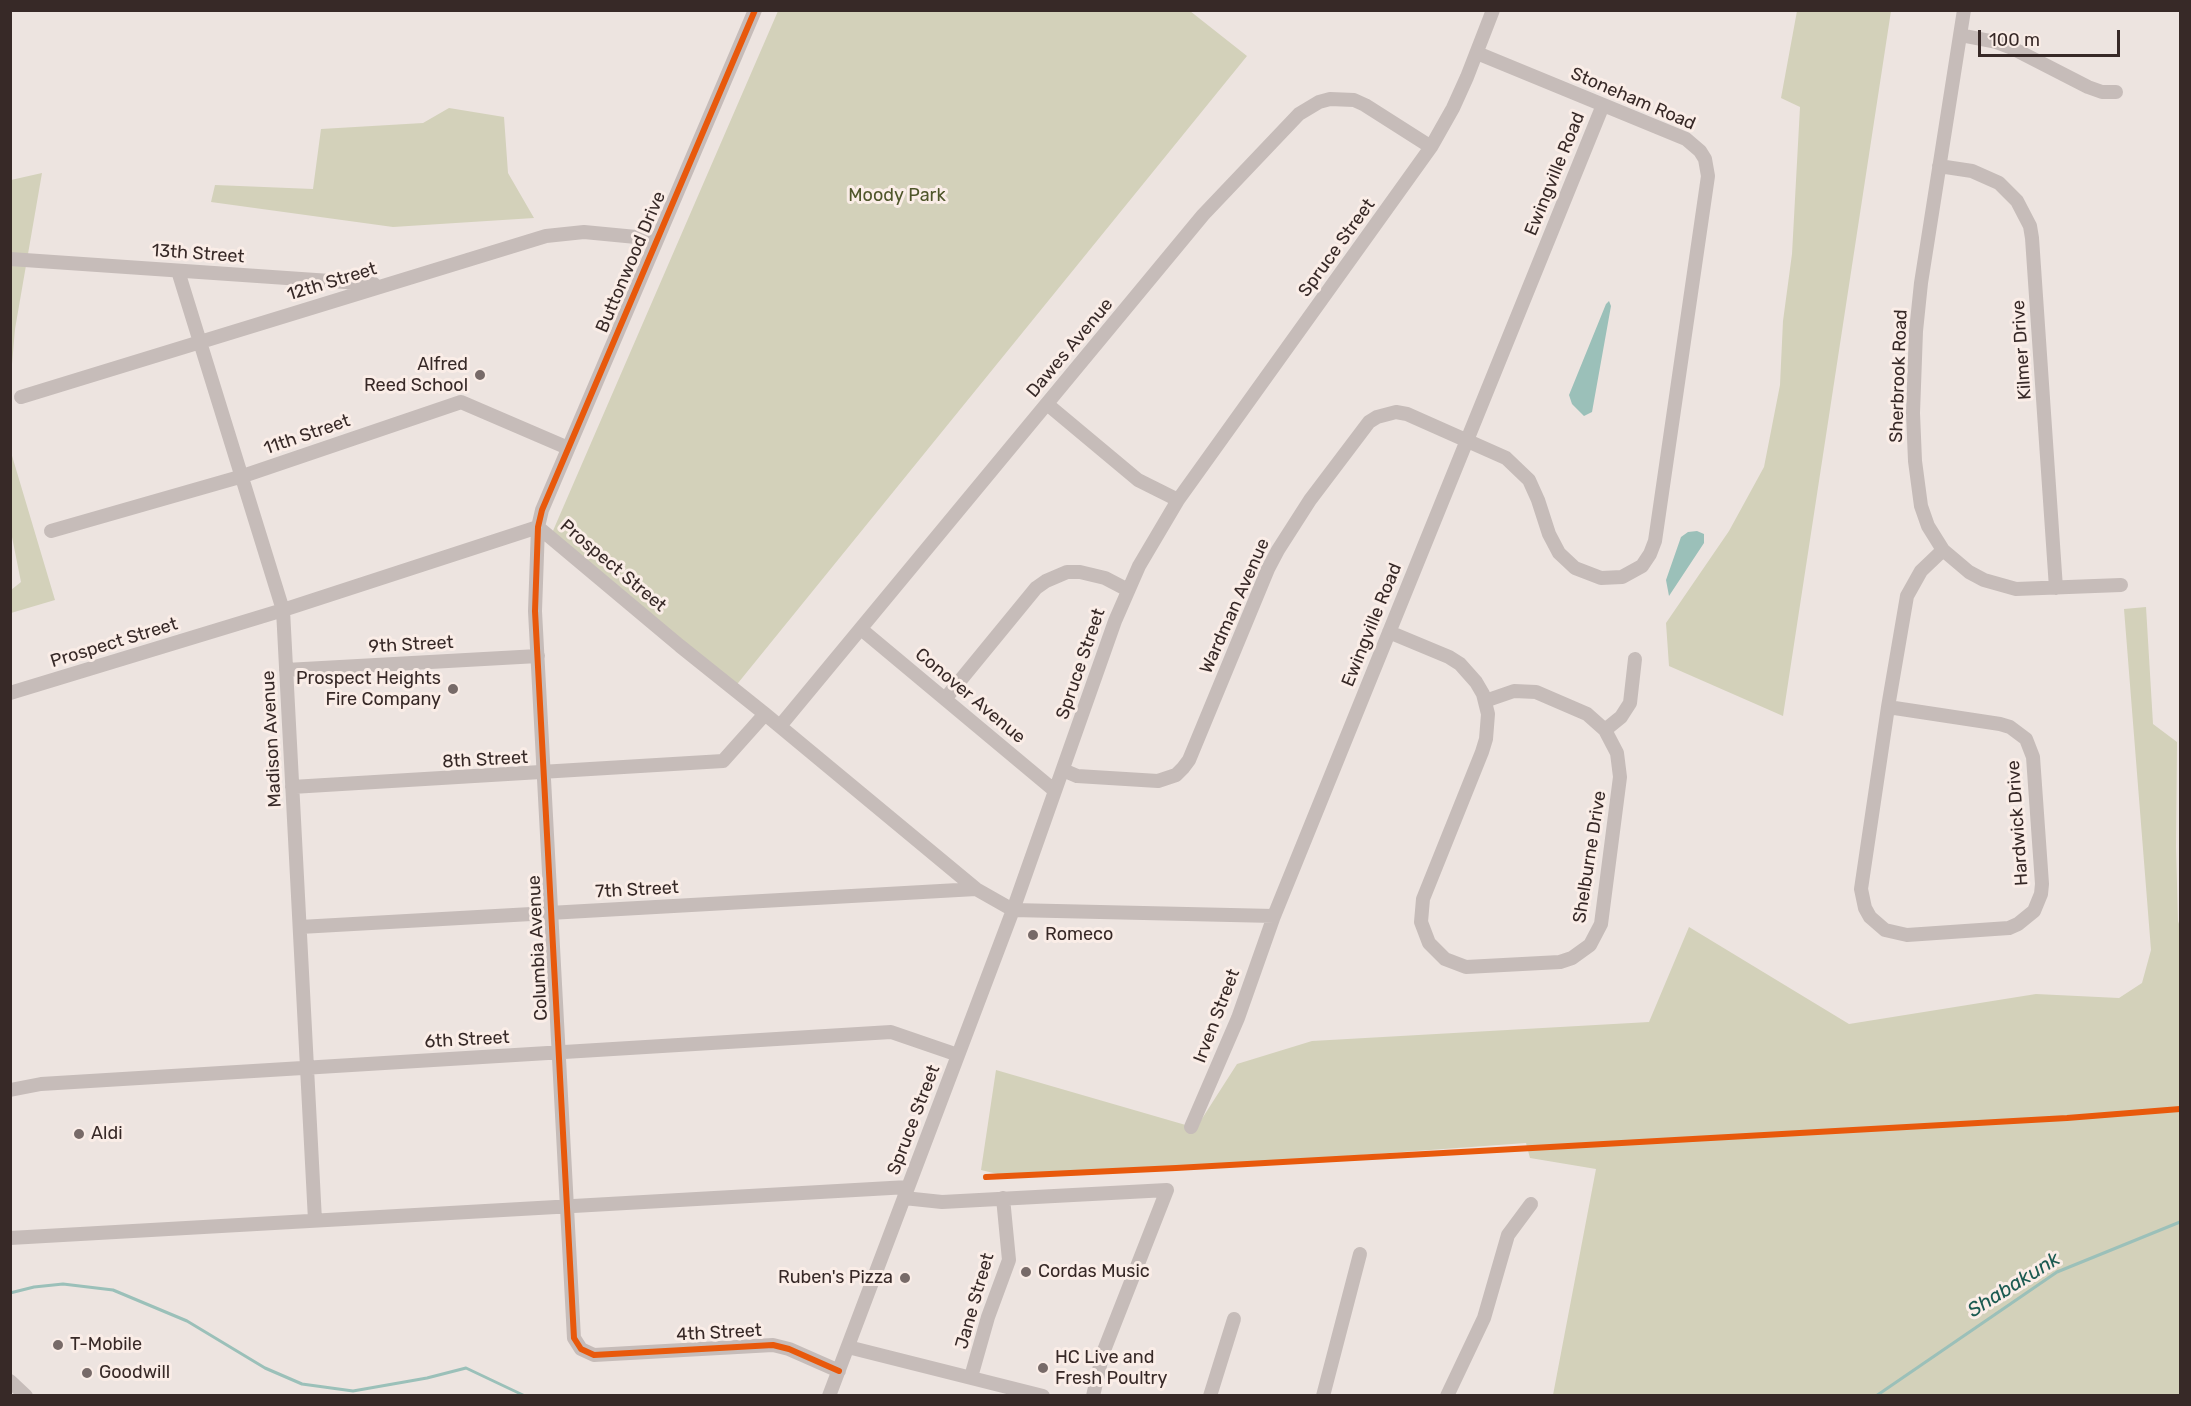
<!DOCTYPE html>
<html>
<head>
<meta charset="utf-8">
<style>
  body { margin:0 }
  #map { position:relative; width:2191px; height:1406px; overflow:hidden; background:#ede4e0; font-family:Rubik,sans-serif }
  canvas { display:block }
  .frame { position:absolute; inset:0; border:12px solid #372927; pointer-events:none }
  .scale { position:absolute; left:1978px; top:30px; width:142px; height:27px; box-sizing:border-box; border:3px solid #372927; border-top:0; padding-left:8px; font-size:18px; line-height:21px; white-space:nowrap; color:#372927; -webkit-text-stroke:4px #faede7; paint-order:stroke }
</style>
</head>
<body>
<div id="map">
<canvas width="2191" height="1406"></canvas>
<div class="frame"></div>
<div class="scale">100 m</div>
</div>
<script>
const ctx = document.querySelector('canvas').getContext('2d');
ctx.lineJoin = 'round';
function fill(path, color) { ctx.fillStyle = color; ctx.fill(path, 'evenodd'); }
const toPath = rows => new Path2D(rows.map(r => 'M' + r).join(''));
function trace(path, color, width, dash) { ctx.strokeStyle = color; ctx.lineWidth = width; ctx.lineCap = dash ? 'butt' : 'round'; ctx.setLineDash(dash || []); ctx.stroke(path); }
function label(font, color, halo, rows, align = 'center') {
  ctx.font = font + ' Rubik,sans-serif'; ctx.lineWidth = 6; ctx.setLineDash([]); ctx.textBaseline = 'middle'; ctx.strokeStyle = halo; ctx.fillStyle = color; for (const [text, x, y, turn = 0] of rows) {
    ctx.save(); ctx.translate(x, y); ctx.rotate((+turn || 0) * Math.PI / 180); ctx.textAlign = isNaN(turn) ? turn : align; if (halo) ctx.strokeText(text, 0, 0); ctx.fillText(text, 0, 0); ctx.restore();
  }
}
fill(toPath([
  [778,11,1190,11,1247,56,734,688,549,540],
  [1797,11,1891,11,1783,716,1669,666,1666,623,1729,531,1764,467,1780,385,1783,321,1792,254,1800,107,1781,98],
  [449,108,504,117,508,173,534,218,393,227,211,202,215,185,313,189,321,129,423,123],
  [42,173,15,329,11,376,11,180],
  [10,449,55,600,11,613,11,590,21,582,11,532],
  [2146,607,2153,724,2177,742,2176,847,2178,921,2180,927,2180,1395,1553,1395,1596,1169,1530,1158,1526,1143,1086,1175,1010,1177,981,1170,996,1070,1196,1128,1237,1064,1312,1041,1649,1022,1689,927,1849,1024,2036,994,2119,998,2142,983,2151,950,2124,609]
]), '#d3d1ba');
fill(toPath([
  [1609,301,1611,306,1592,412,1584,416,1572,404,1569,395,1606,304],
  [1697,531,1704,534,1704,543,1669,596,1666,580,1681,537,1688,532]
]), '#9bc0b9');
trace(toPath([
  [10,1293,34,1287,63,1284,113,1290,187,1321,265,1368,302,1384,353,1391,427,1378,466,1368,525,1396],
  [1876,1396,2057,1272,2180,1222]
]), '#9bc0b9', 3);
trace(toPath([
  [755,10,542,510,538,527,535,611,574,1338,581,1349,594,1355,773,1345,789,1349,839,1371],
  [1964,10,1921,283,1916,331,1913,413,1915,461,1921,506,1928,526,1943,550,1969,572,1984,580,2016,589,2121,585],
  [1960,35,1996,42,2012,48,2088,87,2102,92,2116,92],
  [1939,166,1972,171,1999,183,2017,201,2030,226,2032,238,2056,588],
  [10,259,374,284],
  [178,271,283,610,315,1220],
  [21,397,546,236,584,232,657,239],
  [1047,404,1138,480,1178,500],
  [538,527,680,646,765,714,976,889,1013,910,1274,916],
  [51,531,243,476,461,402,568,448],
  [861,629,1055,791],
  [1389,632,1449,657,1460,664,1476,682,1483,694,1488,714,1486,739,1482,752,1423,899,1421,922,1429,943,1445,959,1466,967,1560,962,1572,958,1590,945,1601,924,1620,777,1617,753,1605,730,1587,714,1536,692,1514,691,1485,701],
  [286,670,538,656],
  [10,693,283,610,538,527],
  [945,699,1036,588,1046,581,1067,572,1080,572,1105,578,1128,590],
  [1888,707,2000,724,2010,727,2026,739,2033,757,2042,884,2041,894,2034,911,2018,924,2009,928,1907,935,1885,930,1870,917,1865,908,1861,889,1888,707],
  [1888,707,1907,596,1921,571,1943,550],
  [780,726,1203,215,1299,114,1319,102,1330,99,1354,100,1365,105,1431,147],
  [1605,730,1621,717,1630,703,1635,659],
  [1063,770,1077,776,1158,781,1176,775,1183,768,1189,760,1268,569,1278,550,1310,500,1369,422,1377,417,1396,412,1407,414,1506,458,1529,480,1538,500,1549,534,1559,553,1575,568,1601,578,1622,577,1642,566,1650,554,1655,541,1708,176,1705,159,1700,151,1686,139,1477,53],
  [292,787,723,761,765,714],
  [300,927,976,889],
  [10,1090,41,1084,891,1032,958,1055],
  [1191,1127,1238,1018,1274,916,1603,105],
  [904,1198,942,1202,1167,1190,1103,1353,1093,1396],
  [10,1238,908,1187],
  [848,1347,1043,1396],
  [971,1377,988,1317,1009,1260,1003,1198],
  [10,1381,26,1396],
  [829,1396,1013,910,1115,621,1139,566,1178,500,1431,147,1453,108,1467,77,1493,10],
  [1210,1396,1234,1319],
  [1323,1396,1360,1254],
  [1447,1396,1484,1318,1508,1235,1531,1204]
]), '#c6bcb9', 14);
trace(toPath([
  [755,10,542,510,538,527,535,611,574,1338,581,1349,594,1355,773,1345,789,1349,839,1371],
  [986,1177,1176,1168,2067,1118,2180,1109]
]), '#e8590c', 6);
for (const [x, y, r, color] of [
  [480,375,6,"#776a68"],
  [453,689,6,"#776a68"],
  [1033,935,6,"#776a68"],
  [79,1134,6,"#776a68"],
  [1026,1272,6,"#776a68"],
  [905,1278,6,"#776a68"],
  [58,1345,6,"#776a68"],
  [1043,1368,6,"#776a68"],
  [87,1373,6,"#776a68"]
]) { const dot = new Path2D(); dot.arc(x, y, r, 0, 2 * Math.PI); ctx.fillStyle = color; ctx.fill(dot); trace(dot, '#faede7', 2); }
label('18px', '#372927', '#faede7', [
  ["Stoneham Road",1633,99,23],
  ["Ewingville Road",1555,174,-68],
  ["Spruce Street",1337,248,-54],
  ["13th Street",198,254,4],
  ["Buttonwood Drive",631,262,-67],
  ["12th Street",332,282,-17],
  ["Dawes Avenue",1070,348,-50],
  ["Kilmer Drive",2022,350,-94],
  ["Sherbrook Road",1899,376,-88],
  ["11th Street",307,435,-19],
  ["Prospect Street",613,566,40],
  ["Wardman Avenue",1235,606,-66],
  ["Ewingville Road",1372,625,-68],
  ["Prospect Street",114,643,-17],
  ["9th Street",411,645,-3],
  ["Spruce Street",1081,664,-71],
  ["Conover Avenue",970,696,40],
  ["Madison Avenue",272,739,-93],
  ["8th Street",485,760,-3],
  ["Hardwick Drive",2018,823,-94],
  ["Shelburne Drive",1590,857,-81],
  ["7th Street",637,890,-3],
  ["Columbia Avenue",538,948,-93],
  ["Irven Street",1217,1016,-69],
  ["6th Street",467,1040,-3],
  ["Spruce Street",914,1120,-69],
  ["Jane Street",975,1301,-74],
  ["4th Street",719,1333,-3]
]);
label('18px', '#4f562a', '#faede7', [
  ["Moody Park",897,196]
]);
label('18px', '#372927', '#faede7', [
  ["Alfred",468,365,"right"],
  ["Reed School",468,386,"right"],
  ["Prospect Heights",441,679,"right"],
  ["Fire Company",441,700,"right"],
  ["Romeco",1045,935],
  ["Aldi",91,1134],
  ["Cordas Music",1038,1272],
  ["Ruben's Pizza",893,1278,"right"],
  ["T-Mobile",70,1345],
  ["HC Live and",1055,1358],
  ["Fresh Poultry",1055,1379],
  ["Goodwill",99,1373]
], 'left');
label('italic 20px', '#1b5a51', '#faede7', [
  ["Shabakunk",2014,1285,-32]
]);
</script>
</body>
</html>
